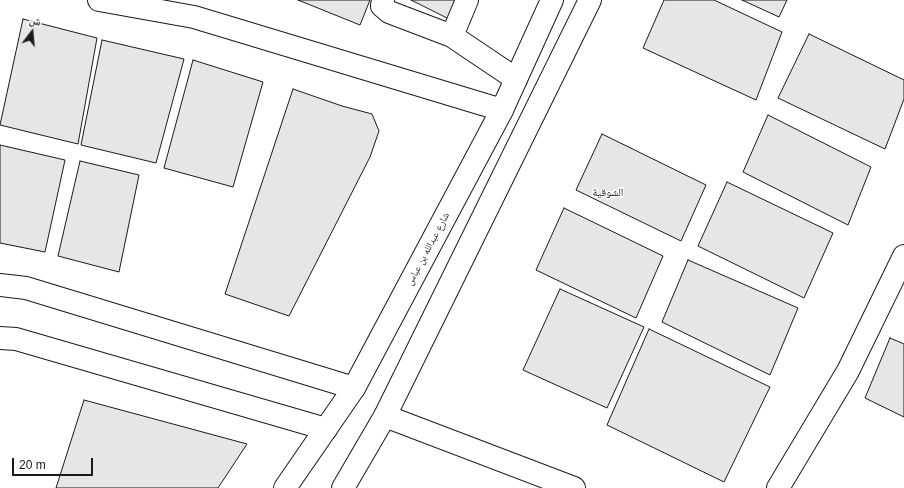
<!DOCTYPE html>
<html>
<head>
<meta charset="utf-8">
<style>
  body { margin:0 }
  #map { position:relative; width:904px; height:488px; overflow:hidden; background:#fff; font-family:Helvetica,"Noto Naskh Arabic",sans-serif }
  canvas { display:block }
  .north { position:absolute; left:12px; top:12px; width:40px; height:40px; -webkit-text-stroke:3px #fff; paint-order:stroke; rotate:16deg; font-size:11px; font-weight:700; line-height:16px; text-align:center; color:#1a1a1a }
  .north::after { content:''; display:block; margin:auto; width:14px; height:18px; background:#1a1a1a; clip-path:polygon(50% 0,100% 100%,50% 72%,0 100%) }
  .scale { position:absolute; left:12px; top:458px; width:81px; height:18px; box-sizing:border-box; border:2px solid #1a1a1a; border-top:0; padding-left:5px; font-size:12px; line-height:14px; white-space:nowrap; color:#1a1a1a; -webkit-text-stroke:3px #fff; paint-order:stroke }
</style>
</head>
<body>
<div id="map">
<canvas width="904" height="488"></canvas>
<div class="north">ش</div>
<div class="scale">20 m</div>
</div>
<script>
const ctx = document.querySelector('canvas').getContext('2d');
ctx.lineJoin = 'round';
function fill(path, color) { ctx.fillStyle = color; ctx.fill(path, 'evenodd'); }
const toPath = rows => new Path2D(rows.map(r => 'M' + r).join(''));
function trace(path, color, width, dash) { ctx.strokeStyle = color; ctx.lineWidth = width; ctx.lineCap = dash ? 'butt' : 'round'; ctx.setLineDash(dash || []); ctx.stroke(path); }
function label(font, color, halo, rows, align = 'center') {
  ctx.font = font + ' Helvetica,"Noto Naskh Arabic",sans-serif'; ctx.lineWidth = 3; ctx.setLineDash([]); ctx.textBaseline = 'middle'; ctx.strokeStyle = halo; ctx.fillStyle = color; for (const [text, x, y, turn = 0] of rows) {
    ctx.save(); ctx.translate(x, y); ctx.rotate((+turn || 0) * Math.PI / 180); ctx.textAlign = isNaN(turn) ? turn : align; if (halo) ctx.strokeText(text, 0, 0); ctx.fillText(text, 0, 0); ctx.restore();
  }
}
const building = toPath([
  [298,0,370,0,360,25,298,0],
  [411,0,463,0,453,21,411,0],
  [664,0,714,0,782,32,756,100,643,48,664,0],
  [742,0,787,0,779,17,742,0],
  [23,19,97,38,78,144,0,125,23,19],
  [809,34,904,80,904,99,885,149,778,98,809,34],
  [102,40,184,59,156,163,81,145,102,40],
  [193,60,263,82,233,187,164,168,193,60],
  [293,89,342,106,372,114,379,131,370,157,289,316,225,294,293,89],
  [768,115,871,167,848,225,743,172,768,115],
  [602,134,706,185,681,241,576,190,602,134],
  [0,145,65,160,45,252,0,243,0,145],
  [80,161,139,175,119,272,58,256,80,161],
  [727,182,833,233,804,298,698,246,727,182],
  [564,208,663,256,636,318,536,270,564,208],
  [688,260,798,308,770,375,662,322,688,260],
  [560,289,644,327,607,408,523,370,560,289],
  [649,329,770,387,724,482,607,425,649,329],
  [890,338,904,344,904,417,865,398,890,338],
  [84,400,247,444,218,488,56,488,84,400]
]);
fill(building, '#e6e6e6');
trace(building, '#1a1a1a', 1);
const minor = toPath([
  [99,0,194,17,502,110],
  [383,0,382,6,389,12,452,36],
  [467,0,452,36,516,79],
  [0,285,26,288,354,388],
  [0,338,16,339,326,429],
  [385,416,574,488],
  [778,488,848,371,904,256]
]);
const major = toPath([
  [285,488,354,388,502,110,552,0],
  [343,488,385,416,590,0]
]);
trace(minor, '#1a1a1a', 24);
trace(major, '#1a1a1a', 24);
trace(minor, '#fff', 22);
trace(major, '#fff', 22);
label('10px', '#1a1a1a', '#fff', [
  ["شارع عبدالله بن عباس",428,249,-62]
]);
label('11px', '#1a1a1a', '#fff', [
  ["الشوقية",608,193]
]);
</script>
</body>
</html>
